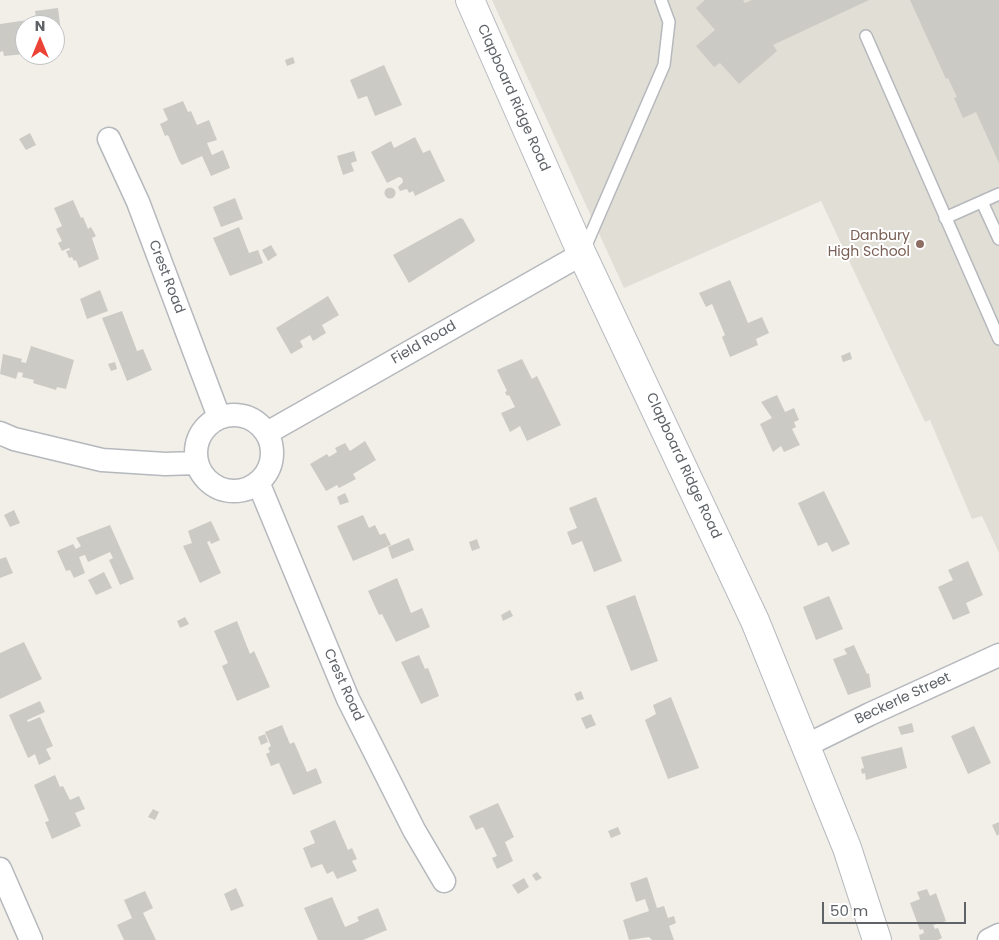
<!DOCTYPE html>
<html>
<head>
<meta charset="utf-8">
<style>
  body { margin:0 }
  #map { position:relative; width:999px; height:940px; overflow:hidden; background:#f1efe8; font-family:Poppins,sans-serif }
  canvas { display:block }
  .north { position:absolute; left:15px; top:15px; width:50px; height:50px; box-sizing:border-box; background:#fff; border:1px solid #bfc1c3; border-radius:50%; rotate:0deg; font-size:14px; font-weight:700; line-height:20px; text-align:center; color:#5f6368 }
  .north::after { content:''; display:block; margin:auto; width:18px; height:22px; background:#ea4335; clip-path:polygon(50% 0,100% 100%,50% 72%,0 100%) }
  .scale { position:absolute; left:822px; top:902px; width:144px; height:22px; box-sizing:border-box; border:2px solid #5f6368; border-top:0; padding-left:6px; font-size:15px; line-height:18px; white-space:nowrap; color:#5f6368; -webkit-text-stroke:4px #fff; paint-order:stroke }
</style>
</head>
<body>
<div id="map">
<canvas width="999" height="940"></canvas>
<div class="north">N</div>
<div class="scale">50 m</div>
</div>
<script>
const ctx = document.querySelector('canvas').getContext('2d');
ctx.lineJoin = 'round';
function fill(path, color) { ctx.fillStyle = color; ctx.fill(path, 'evenodd'); }
const toPath = rows => new Path2D(rows.map(r => 'M' + r).join(''));
function trace(path, color, width, dash) { ctx.strokeStyle = color; ctx.lineWidth = width; ctx.lineCap = dash ? 'butt' : 'round'; ctx.setLineDash(dash || []); ctx.stroke(path); }
function label(font, color, halo, rows, align = 'center') {
  ctx.font = font + ' Poppins,sans-serif'; ctx.lineWidth = 4; ctx.setLineDash([]); ctx.textBaseline = 'middle'; ctx.strokeStyle = halo; ctx.fillStyle = color; for (const [text, x, y, turn = 0] of rows) {
    ctx.save(); ctx.translate(x, y); ctx.rotate((+turn || 0) * Math.PI / 180); ctx.textAlign = isNaN(turn) ? turn : align; if (halo) ctx.strokeText(text, 0, 0); ctx.fillText(text, 0, 0); ctx.restore();
  }
}
fill(toPath([
  [492,0,999,0,999,553,982,516,972,519,930,420,925,422,821,201,624,288]
]), '#e1ded6');
fill(toPath([
  [705,0,743,0,745,3,752,0,869,0,773,45,777,51,739,84,720,63,714,67,696,46,715,30,696,8],
  [910,0,999,0,999,163,976,112,963,118,954,98,957,97,948,78,946,79],
  [58,8,61,32,55,32,55,25,25,25,25,54,4,56,3,51,0,52,0,24,28,20,36,18,35,11],
  [293,57,295,63,287,66,285,60],
  [384,65,402,105,375,116,367,96,358,99,350,80],
  [183,101,188,112,191,111,197,125,209,120,217,140,207,143,212,155,223,150,230,168,211,176,202,156,182,165,179,161,168,135,165,136,160,124,168,120,163,109],
  [30,133,36,145,26,150,19,139],
  [415,137,423,153,430,150,445,181,415,196,413,191,409,193,407,189,400,191,398,187,403,182,402,178,399,177,387,183,371,152,391,141,394,148],
  [354,151,357,161,351,163,354,171,343,175,337,156],
  '384.5 193a5.5 5.5 0 1 1 11 0a5.5 5.5 0 1 1-11 0Z',
  [235,198,243,219,221,227,213,207],
  [73,200,81,218,83,217,88,229,91,227,96,236,92,238,99,259,79,268,76,260,74,261,72,257,69,258,66,251,70,250,69,248,62,251,58,243,62,241,56,229,62,226,54,208],
  [460,218,463,219,475,240,474,242,409,283,393,255],
  [239,227,249,253,258,250,263,263,230,276,213,238],
  [271,245,277,255,268,261,262,250],
  [730,280,748,323,762,317,769,333,756,339,758,345,730,357,722,337,725,335,712,304,706,307,699,293],
  [100,290,108,311,87,319,80,299],
  [328,296,339,315,322,325,326,333,313,341,310,335,300,341,303,347,291,354,276,328],
  [122,311,137,351,143,349,152,370,127,381,102,318],
  [31,346,74,360,66,389,57,387,56,390,33,383,34,380,22,377,23,373,18,372,16,379,0,374,3,354,22,359,21,362,26,363],
  [850,352,852,359,843,362,841,356],
  [522,359,532,379,537,376,561,425,527,441,520,426,510,432,501,413,515,407,509,395,507,396,505,392,507,391,497,370],
  [115,362,117,369,111,371,108,364],
  [777,395,785,412,794,408,799,420,794,422,796,427,792,429,800,445,784,452,781,446,773,452,760,424,772,418,761,402],
  [365,441,376,460,353,474,356,479,339,488,337,485,326,491,310,464,327,454,329,457,337,452,335,448,345,443,350,451],
  [824,491,850,544,832,552,827,542,818,546,798,503],
  [345,493,349,502,340,505,337,497],
  [596,497,622,561,594,572,582,541,572,545,567,532,577,528,569,508],
  [14,510,20,523,10,527,4,515],
  [363,515,369,528,375,525,380,535,385,533,391,545,353,561,337,526],
  [211,521,220,540,211,544,210,541,207,542,221,573,200,583,183,546,192,543,188,531],
  [110,525,134,579,120,585,109,560,113,558,110,552,88,562,85,555,79,557,85,573,74,578,70,570,66,571,57,551,73,544,76,549,81,546,76,538],
  [409,538,414,550,392,559,388,547],
  [477,539,480,548,472,551,469,542],
  [6,557,13,573,0,578,0,559],
  [968,561,983,595,966,603,970,613,953,620,938,587,953,580,948,570],
  [104,572,112,588,96,595,88,580],
  [397,578,411,613,422,608,430,627,396,642,382,614,379,615,368,591],
  [635,595,658,661,631,671,606,606],
  [829,596,843,629,816,640,803,607],
  [510,610,513,616,503,621,501,615],
  [185,617,189,624,180,628,177,621],
  [237,621,250,654,254,651,270,687,237,701,222,666,228,663,214,631],
  [24,642,42,679,0,699,0,653],
  [854,645,867,674,869,673,871,687,848,695,833,659,847,654,844,649],
  [419,655,425,669,428,668,439,696,421,704,401,662],
  [581,691,584,699,577,701,574,694],
  [671,697,699,768,668,779,645,720,656,714,653,705],
  [40,701,45,712,27,720,28,722,40,717,53,746,46,749,51,759,39,765,35,754,28,758,9,715],
  [591,714,596,725,586,729,581,718],
  [912,723,914,732,901,735,898,727],
  [282,725,290,744,294,742,307,772,316,768,322,783,293,795,279,763,271,766,266,754,270,752,268,748,271,746,265,732],
  [974,726,991,763,968,774,951,736],
  [265,734,268,742,261,745,258,737],
  [902,747,907,768,866,780,865,773,862,774,861,769,864,768,861,757],
  [55,775,60,787,63,786,70,800,79,796,85,809,75,813,81,826,52,839,45,822,49,821,34,785],
  [498,803,514,837,505,842,513,861,497,869,492,858,497,856,483,827,476,830,469,816],
  [153,809,159,812,155,820,148,817],
  [335,820,348,850,352,848,357,859,352,861,357,871,337,879,333,871,327,874,322,864,311,868,303,848,315,843,310,831],
  [999,822,999,834,997,836,992,825],
  [618,827,621,834,611,838,608,831],
  [537,872,542,878,536,881,532,875],
  [647,877,657,908,664,906,668,918,674,916,676,923,669,926,674,940,652,940,649,937,629,940,623,920,649,911,645,899,636,902,630,883],
  [524,878,529,887,518,894,512,885],
  [236,888,244,906,231,911,224,894],
  [927,889,930,896,936,893,946,921,933,925,935,929,938,928,942,938,938,940,920,940,919,935,924,933,923,929,920,930,910,903,920,899,917,892],
  [145,891,153,908,143,913,156,940,124,940,117,925,132,918,124,900],
  [332,897,345,927,359,921,357,917,378,908,387,930,363,940,318,940,304,908]
]), '#cccac5');
const service = toPath([
  [866,36,999,339],
  [982,202,999,239],
  [945,218,999,194],
  [584,250,664,65,669,22,661,0]
]);
const minor = toPath([
  [109,139,138,202,219,417],
  '196 453a38 38 0 1 1 76 0a38 38 0 1 1-76 0Z',
  [0,433,14,439,102,460,165,464,197,463],
  [267,433,582,254],
  [258,482,348,699,414,830,444,881],
  [807,745,870,714,999,655],
  [0,869,31,940],
  [989,940,999,935]
]);
const secondary = toPath([
  [470,0,582,254,755,621,847,848,877,940]
]);
trace(service, '#b5b8bc', 14);
trace(minor, '#b5b8bc', 25);
trace(secondary, '#b6babf', 30);
trace(service, '#fff', 11);
trace(minor, '#fff', 22);
trace(secondary, '#fff', 28);
for (const [x, y, r, color] of [
  [920,244,5,"#8d6e63"]
]) { const dot = new Path2D(); dot.arc(x, y, r, 0, 2 * Math.PI); ctx.fillStyle = color; ctx.fill(dot); trace(dot, '#fff', 2); }
label('14px', '#5f6368', '#fff', [
  ["Clapboard Ridge Road",513,98,66],
  ["Crest Road",166,277,69],
  ["Field Road",424,343,-30],
  ["Clapboard Ridge Road",683,466,65],
  ["Crest Road",343,685,66],
  ["Beckerle Street",903,699,-25]
]);
label('14px', '#785e54', '#fff', [
  ["Danbury",910,236],
  ["High School",910,252]
], 'right');
</script>
</body>
</html>
